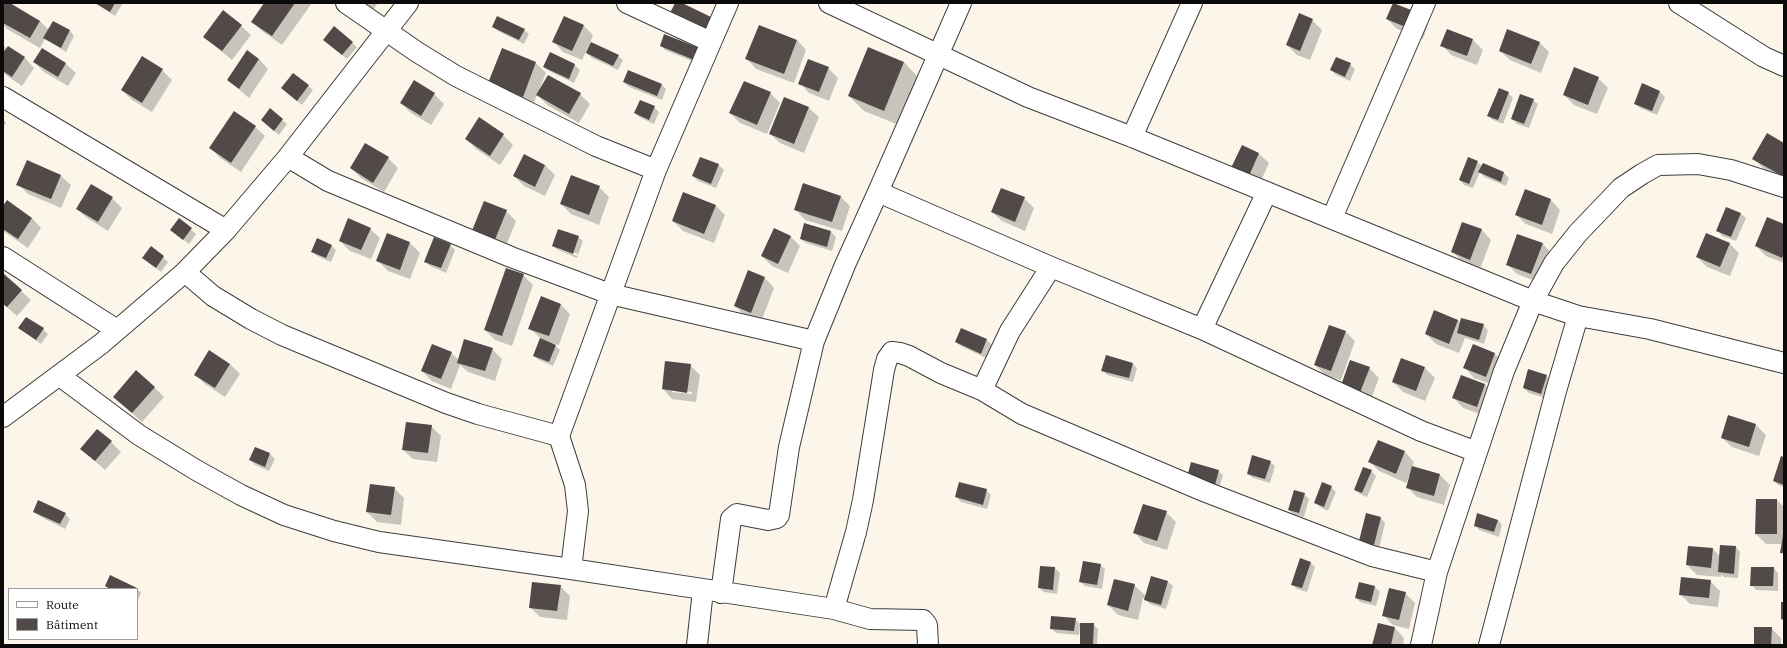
<!DOCTYPE html>
<html>
<head>
<meta charset="utf-8">
<style>
  body { margin:0 }
  #map { position:relative; width:1787px; height:648px; overflow:hidden; background:#fcf6ea; font-family:"IBM Plex Serif",serif }
  canvas { display:block }
  .frame { position:absolute; inset:0; border:4px solid #0a0a0a; pointer-events:none }
  .legend { position:absolute; left:8px; top:588px; width:130px; height:52px; box-sizing:border-box; background:#fff; border:1px solid #9d9d9d; margin:0; padding:5px 7px; list-style:none; font-size:12px; color:#0a0a0a }
  .legend li { display:flex; align-items:center; gap:8px; height:20px }
  .legend b { width:20px; border:1px solid #9d9d9d }
</style>
</head>
<body>
<div id="map">
<canvas width="1787" height="648"></canvas>
<div class="frame"></div>
<ul class="legend">
<li><b style="height:5px;background:#fff"></b>Route</li>
<li><b style="height:11px;background:#514a48"></b>Bâtiment</li>
</ul>
</div>
<script>
const ctx = document.querySelector('canvas').getContext('2d');
ctx.lineJoin = 'round';
function fill(path, color) { ctx.fillStyle = color; ctx.fill(path, 'evenodd'); }
const toPath = rows => new Path2D(rows.map(r => 'M' + r).join(''));
function trace(path, color, width, dash) { ctx.strokeStyle = color; ctx.lineWidth = width; ctx.lineCap = dash ? 'butt' : 'round'; ctx.setLineDash(dash || []); ctx.stroke(path); }
fill(toPath([
  [7,3,40,21,49,30,53,22,70,31,74,36,66,52,45,39,40,48,7,29,3,25,3,9],
  [95,3,123,3,115,16],
  [265,3,312,3,282,45,262,31,252,22],
  [361,3,378,3,372,11],
  [1419,14,1428,24,1423,39,1397,29,1387,19],
  [1312,20,1322,30,1310,60,1297,55,1287,45],
  [241,26,251,35,232,60,204,37],
  [584,26,593,35,590,43,618,56,623,60,618,70,592,58,586,52,582,60,563,52,554,42],
  [334,27,357,47,347,59,329,44],
  [493,27,524,30,529,34,524,44,498,31],
  [1447,30,1473,40,1483,50,1477,65,1451,55,1442,45],
  [797,40,806,50,794,83,756,69,747,59],
  [1539,42,1549,52,1541,73,1510,60,1500,51],
  [3,46,25,58,34,68,22,86,3,73],
  [661,46,698,49,699,64,665,50],
  [42,49,66,64,76,73,68,86,44,72,34,62],
  [502,50,536,63,546,73,539,90,580,94,590,104,579,123,547,105,537,94,533,106,499,93],
  [550,54,575,65,580,70,574,83,549,71,544,67],
  [259,59,268,69,249,98,228,80],
  [904,62,918,77,899,125,864,111,849,96],
  [1350,64,1355,69,1350,81,1336,75,1331,70],
  [828,68,838,78,829,101,809,93,800,83],
  [162,70,172,80,152,112,132,100,122,90],
  [293,74,313,90,302,105,287,93],
  [1598,78,1608,88,1597,114,1574,105,1564,95],
  [624,82,662,85,666,89,662,100,629,87],
  [1643,85,1660,92,1665,97,1657,115,1640,108,1635,103],
  [770,93,780,103,767,134,740,123,730,113],
  [1508,93,1513,98,1503,124,1493,120,1488,116],
  [434,94,444,104,431,125,411,113,401,103],
  [1533,100,1538,104,1529,128,1517,124,1512,119],
  [654,107,659,112,654,124,639,117,635,113],
  [809,108,819,117,804,153,780,143,770,134],
  [3,119,6,123,3,127],
  [479,119,503,135,513,145,500,165,476,149,466,139],
  [282,120,287,124,279,135,267,125],
  [255,127,265,136,241,172,220,158,211,148],
  [1784,144,1784,180,1764,169,1754,159],
  [1242,146,1259,154,1269,163,1259,185,1242,177],
  [388,158,398,168,384,192,361,178,351,168],
  [701,158,719,165,724,170,716,188,698,181,693,176],
  [1477,162,1482,166,1483,164,1504,173,1509,178,1506,186,1484,177,1480,172,1473,188,1464,185,1460,180],
  [545,165,555,175,545,196,524,186,514,176],
  [61,176,71,185,61,208,28,194,18,184],
  [599,187,609,197,599,225,571,214,561,204],
  [840,196,850,206,842,231,805,220,796,210],
  [112,198,122,208,108,231,87,218,77,209],
  [1024,198,1034,208,1025,231,1002,221,992,212],
  [1551,200,1560,210,1552,234,1526,224,1516,215],
  [3,205,32,218,41,228,28,248,3,231],
  [715,205,725,215,714,243,683,231,673,221],
  [1727,208,1741,214,1746,218,1736,241,1722,236,1718,231],
  [506,211,516,221,504,251,482,243],
  [179,220,196,234,189,244,176,234],
  [1463,223,1482,230,1491,240,1480,269,1462,261,1452,251],
  [805,225,831,232,836,237,832,251,806,243,801,239],
  [1784,225,1784,263,1766,256,1756,246],
  [370,229,380,238,371,259,350,251,340,241],
  [388,234,410,243,420,253,410,279,388,271,378,261],
  [790,236,800,246,788,273,772,266,762,256],
  [578,237,583,241,577,258,558,250,553,246],
  [558,247,578,254,577,256,558,249],
  [1729,243,1739,253,1730,276,1707,267,1697,257],
  [1543,244,1552,254,1541,283,1517,274,1507,264],
  [450,245,455,250,446,273,430,266,426,262],
  [332,246,336,250,331,262,317,256,312,251],
  [152,247,168,262,161,272,148,262],
  [4,275,31,300,17,316,3,304],
  [523,275,533,285,512,346,495,340,485,330],
  [765,278,774,288,761,322,745,316,735,306],
  [560,304,570,314,559,345,552,343,560,350,553,366,539,360,534,356,541,339,530,328],
  [1435,312,1458,320,1461,323,1483,325,1488,330,1484,344,1465,338,1459,353,1436,344,1426,334],
  [19,328,43,329,48,334,41,344],
  [962,329,987,340,992,345,986,358,961,346,956,342],
  [1346,332,1355,341,1341,380,1325,375,1315,365],
  [492,349,502,359,495,381,468,372,460,365,451,389,432,381,422,371,451,353,459,360],
  [1495,354,1504,363,1496,386,1474,378,1465,368],
  [1402,359,1425,368,1435,378,1425,401,1403,392,1393,382],
  [230,364,240,374,225,397,205,384,195,374],
  [1133,364,1137,368,1133,382,1107,375,1103,370],
  [690,365,700,375,696,402,672,399,663,389],
  [672,390,692,392,692,394,672,392],
  [1369,368,1379,378,1369,404,1341,387],
  [1462,376,1485,385,1495,395,1486,416,1463,408,1454,398],
  [1546,376,1551,380,1545,398,1529,393,1524,388],
  [154,387,164,397,142,422,114,397],
  [1756,425,1766,435,1759,456,1732,447,1722,438],
  [431,426,441,436,437,462,413,459,403,450],
  [1379,441,1405,452,1414,462,1412,467,1440,475,1450,485,1444,505,1417,497,1407,487,1411,474,1410,474,1406,483,1379,471,1370,462],
  [111,442,121,452,105,470,81,449],
  [256,448,270,454,275,459,269,471,255,465,251,460],
  [1784,458,1784,487,1778,485,1774,481],
  [1270,462,1275,466,1270,483,1253,478,1248,474],
  [1192,463,1218,471,1223,475,1219,489],
  [1371,471,1376,476,1367,497,1360,494,1355,490],
  [1331,487,1336,492,1328,511,1320,507,1315,502],
  [394,488,404,498,401,525,377,522,367,512],
  [986,490,991,495,987,509,961,502,956,497],
  [1304,494,1309,499,1304,517,1294,515,1289,510],
  [1777,500,1784,507,1784,555,1781,553,1783,544,1766,544,1756,534],
  [34,511,65,514,70,519,65,529,39,516],
  [1166,512,1176,522,1167,550,1144,543,1135,533],
  [1367,515,1381,518,1385,523,1379,549,1365,546],
  [1498,520,1502,525,1499,537,1479,530,1475,525],
  [1736,547,1740,552,1738,578,1724,577,1721,574,1721,577,1697,575,1687,565,1713,549,1720,556],
  [1311,563,1315,567,1307,592,1297,589,1292,584],
  [1100,565,1105,569,1102,589,1085,586,1080,581],
  [1041,567,1055,568,1060,573,1057,594,1044,592,1039,588],
  [1774,568,1778,573,1778,591,1756,590,1752,585],
  [1152,577,1168,582,1173,586,1166,609,1150,604,1143,598,1138,620,1118,615,1108,605,1134,585,1146,596],
  [1710,581,1720,591,1718,607,1690,604,1680,594],
  [1359,584,1375,587,1380,592,1376,606,1360,602,1356,598],
  [560,586,570,596,567,620,540,617,530,607],
  [137,589,141,593,137,603],
  [1405,593,1415,603,1409,629,1393,625,1383,615],
  [1075,619,1080,624,1093,624,1098,629,1097,645,1081,645,1081,625,1080,625,1079,635,1056,633,1051,628],
  [1395,628,1404,638,1403,645,1373,645],
  [1771,628,1781,638,1781,645,1755,645]
]), '#0003');
fill(toPath([
  [5,3,10,3,40,21,30,38,3,23,3,7],
  [95,3,115,3,110,12],
  [264,3,295,3,272,36,251,22],
  [675,3,682,3,711,17,704,31,669,15],
  [1393,3,1419,13,1413,30,1386,19],
  [223,10,242,25,222,51,203,37],
  [1299,13,1313,19,1300,51,1286,45],
  [497,16,525,29,519,40,492,27],
  [564,16,584,25,572,51,552,42],
  [53,21,70,30,61,48,43,38],
  [759,25,797,40,784,74,745,59],
  [334,26,353,42,342,55,323,40],
  [1447,29,1473,39,1467,56,1440,46],
  [1507,29,1540,42,1531,64,1499,51],
  [664,34,699,48,694,60,660,46],
  [591,42,619,55,613,66,586,53],
  [8,46,25,57,12,77,3,71,3,53],
  [868,47,904,62,884,111,848,96],
  [42,48,66,63,58,77,33,62],
  [502,48,536,62,523,97,488,83],
  [247,50,259,59,239,89,227,80],
  [550,52,575,64,569,79,543,67],
  [142,56,163,69,142,103,121,90],
  [1336,57,1351,63,1345,77,1330,70],
  [808,59,829,67,819,92,798,84],
  [1574,67,1599,77,1588,105,1563,95],
  [628,70,662,84,657,96,623,82],
  [293,73,309,85,297,101,281,88],
  [548,75,581,93,569,114,536,95],
  [414,80,435,93,421,116,400,103],
  [744,81,771,92,757,125,729,113],
  [1642,83,1660,91,1652,111,1634,104],
  [1499,88,1509,92,1498,120,1487,116],
  [1520,94,1534,99,1524,124,1511,119],
  [784,97,809,107,794,144,769,134],
  [640,100,655,106,649,120,634,113],
  [270,108,283,119,274,131,261,120],
  [234,111,256,126,231,163,209,148],
  [479,117,504,134,490,156,465,139],
  [1767,133,1784,143,1784,177,1752,159],
  [365,143,389,157,373,183,350,168],
  [1242,145,1259,153,1249,176,1231,168],
  [524,154,545,165,535,187,513,176],
  [700,157,719,164,711,184,692,176],
  [1468,157,1478,161,1469,184,1459,180],
  [27,160,61,175,51,199,16,185],
  [1483,163,1504,172,1501,182,1478,172],
  [571,175,600,186,589,215,560,204],
  [803,183,841,196,832,222,794,210],
  [91,184,113,197,98,222,76,209],
  [1001,188,1025,197,1015,222,991,212],
  [1525,189,1551,199,1542,225,1515,215],
  [683,192,716,205,704,234,672,221],
  [7,200,32,218,18,239,3,229,3,206],
  [484,201,507,210,494,242,471,233],
  [1726,207,1741,213,1731,237,1716,231],
  [1767,217,1784,224,1784,254,1782,258,1755,246],
  [179,218,192,228,183,240,170,230],
  [348,218,371,228,361,250,339,241],
  [1462,222,1482,229,1470,260,1451,252],
  [804,223,831,231,827,247,800,239],
  [774,228,791,236,778,264,761,256],
  [558,229,579,236,573,254,552,246],
  [387,233,410,242,400,270,376,261],
  [1706,233,1730,243,1720,267,1696,257],
  [1517,234,1543,243,1531,274,1506,265],
  [434,237,451,244,441,268,424,262],
  [317,238,332,245,326,258,311,252],
  [151,246,164,256,156,268,142,258],
  [506,268,524,274,502,336,484,330],
  [748,270,765,277,751,313,734,306],
  [4,274,22,290,7,307,3,304],
  [541,296,561,304,549,336,528,329],
  [1434,310,1458,320,1449,344,1425,334],
  [26,317,44,328,36,340,18,328],
  [1461,318,1484,324,1479,340,1457,333],
  [1329,325,1346,331,1331,371,1314,365],
  [961,328,987,339,981,354,955,342],
  [540,338,556,345,549,362,533,356],
  [464,339,493,348,485,371,457,363],
  [432,344,452,352,441,379,421,371],
  [1473,344,1495,353,1486,377,1463,368],
  [209,350,230,364,215,388,194,375],
  [1106,355,1133,363,1129,378,1101,371],
  [1401,358,1425,367,1416,391,1392,382],
  [1350,360,1370,367,1359,395,1340,388],
  [665,361,691,364,687,393,662,389],
  [1528,369,1547,375,1541,394,1523,388],
  [136,370,155,387,132,413,113,397],
  [1461,375,1485,384,1477,407,1452,398],
  [1728,415,1756,424,1749,447,1721,438],
  [406,422,432,425,428,453,402,450],
  [97,429,112,441,95,461,80,449],
  [1378,440,1405,451,1396,474,1368,462],
  [255,447,270,453,265,467,249,460],
  [1252,455,1271,461,1265,479,1247,474],
  [1781,456,1784,457,1784,485,1773,481],
  [1191,462,1219,470,1215,485,1187,477],
  [1412,466,1440,474,1434,496,1406,488],
  [1363,467,1372,470,1362,493,1354,490],
  [959,482,987,489,983,505,955,497],
  [1322,482,1332,486,1324,507,1314,503],
  [370,484,395,487,391,515,366,512],
  [1294,490,1305,493,1299,513,1288,510],
  [1756,499,1777,499,1777,534,1755,534],
  [38,500,66,513,60,524,33,512],
  [1143,504,1167,511,1157,541,1133,533],
  [1366,513,1381,517,1374,545,1359,541],
  [1477,513,1498,520,1494,532,1474,526],
  [1783,535,1784,535,1784,553,1780,553],
  [1720,545,1736,546,1734,574,1718,572],
  [1688,546,1713,548,1711,568,1686,565],
  [1300,558,1311,562,1302,588,1291,585],
  [1083,561,1101,564,1097,585,1079,582],
  [1040,566,1055,567,1053,590,1038,588],
  [1751,567,1774,567,1773,586,1750,586],
  [110,575,137,588,137,589,110,589,105,586],
  [1151,576,1168,581,1161,605,1144,600],
  [1681,577,1711,580,1709,598,1679,595],
  [1114,579,1135,584,1128,611,1107,605],
  [532,582,561,585,557,611,529,608],
  [1359,582,1375,586,1371,602,1355,598],
  [1389,588,1406,592,1399,620,1382,616],
  [1781,602,1784,602,1784,620,1781,619],
  [1051,616,1076,618,1074,631,1050,629],
  [1080,623,1094,623,1093,645,1080,645],
  [1378,623,1395,627,1391,645,1372,645],
  [1754,627,1772,627,1771,645,1754,645]
]), '#514a48');
const minor = toPath([
  [346,3,417,52,456,76,596,146,656,170],
  [627,3,711,42],
  [829,3,1028,97,1132,137,1533,301,1578,316,1650,329,1784,363],
  [1679,3,1764,57,1784,66],
  [3,97,226,230],
  [1132,137,1192,3],
  [288,157,328,181,511,257,610,294,814,341],
  [878,192,1051,267,1202,329,1421,431,1477,452],
  [1332,218,1425,3],
  [3,257,117,330],
  [185,272,213,296,251,319,282,335,446,403,478,414,559,436],
  [1202,329,1267,192],
  [60,376,139,435,196,470,241,495,284,515,334,531,379,542,571,569,834,609,870,619,923,620,927,625,928,645],
  [982,390,1010,331,1051,267],
  [3,417,101,344,185,272,226,230,288,157,408,3],
  [571,569,578,511,575,485,559,436,656,170,728,3],
  [721,593,731,519,737,514,768,520,777,518,779,515,789,447,814,341,845,265,878,192,961,3],
  [834,609,856,532,863,500,884,370,887,359,892,352,900,353,909,356,941,373,982,390,1022,414,1206,492,1372,556,1437,572],
  [697,645,703,590],
  [1421,645,1437,572,1504,371,1533,301,1554,263,1578,233,1621,188,1642,174,1658,165,1698,164,1731,170,1784,187],
  [1489,645,1556,391,1578,316]
]);
trace(minor, '#3d3d3d', 22);
trace(minor, '#fff', 20);
</script>
</body>
</html>
